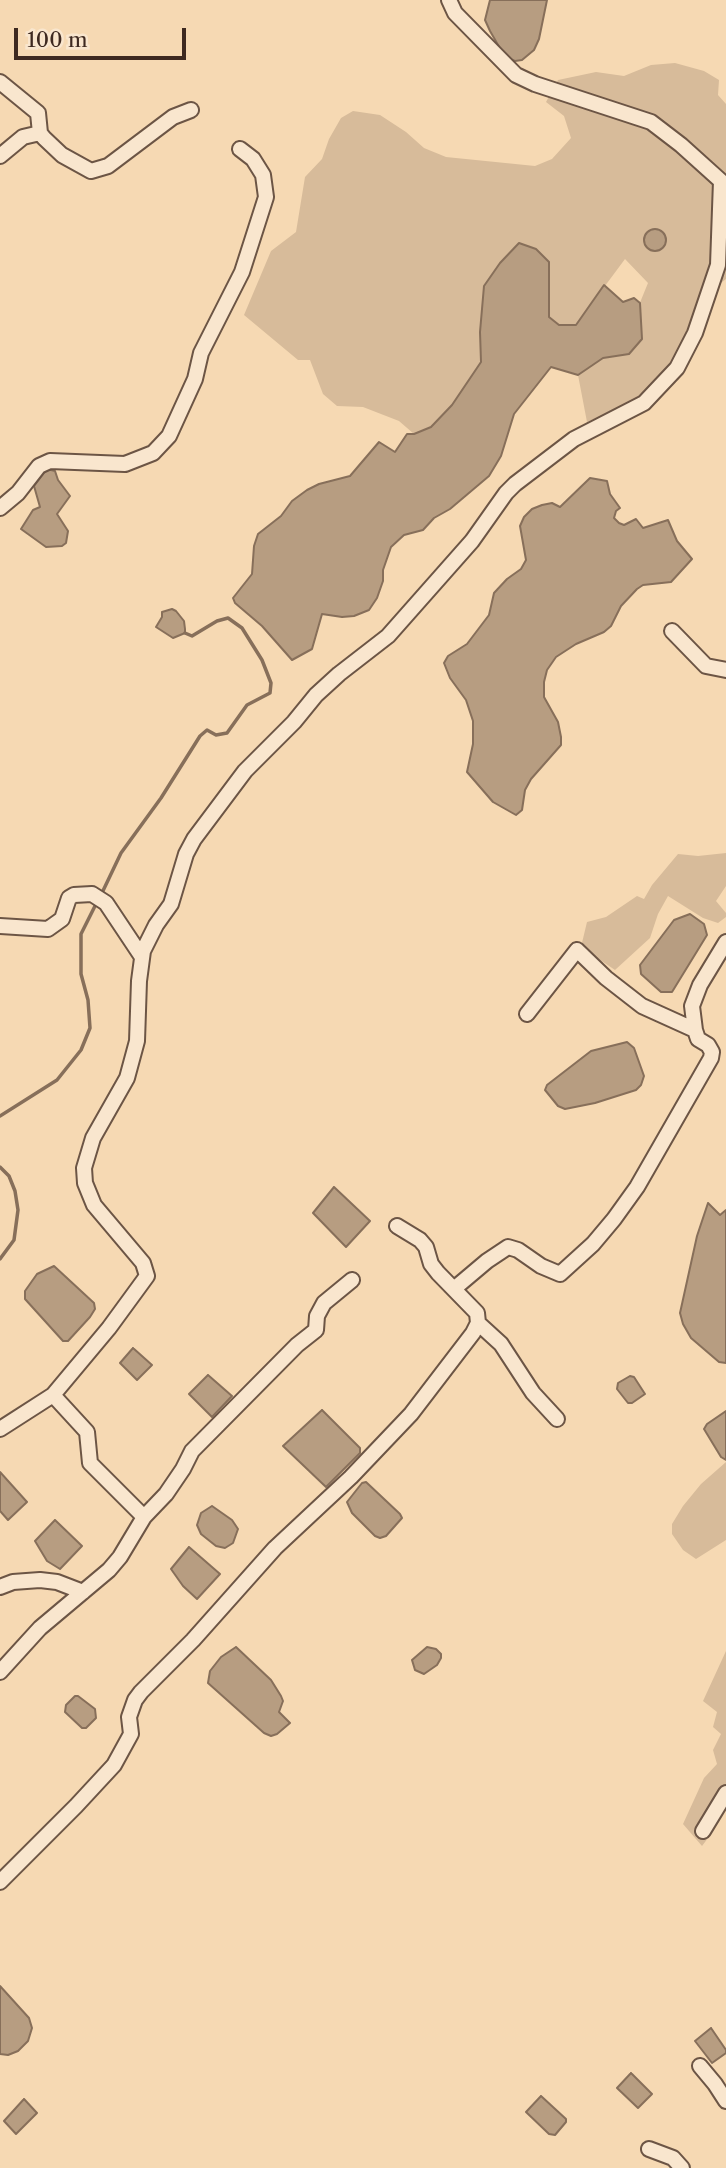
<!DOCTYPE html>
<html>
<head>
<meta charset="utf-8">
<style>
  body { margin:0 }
  #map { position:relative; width:726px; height:2168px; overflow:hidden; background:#f6d9b3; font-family:"Libre Caslon Text",serif }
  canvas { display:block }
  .scale { position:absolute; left:14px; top:28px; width:172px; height:32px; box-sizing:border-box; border:4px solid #3e2920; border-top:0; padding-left:9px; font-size:21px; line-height:24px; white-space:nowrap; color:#3e2920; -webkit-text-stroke:5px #f9e6ce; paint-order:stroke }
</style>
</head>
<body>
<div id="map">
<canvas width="726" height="2168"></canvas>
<div class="scale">100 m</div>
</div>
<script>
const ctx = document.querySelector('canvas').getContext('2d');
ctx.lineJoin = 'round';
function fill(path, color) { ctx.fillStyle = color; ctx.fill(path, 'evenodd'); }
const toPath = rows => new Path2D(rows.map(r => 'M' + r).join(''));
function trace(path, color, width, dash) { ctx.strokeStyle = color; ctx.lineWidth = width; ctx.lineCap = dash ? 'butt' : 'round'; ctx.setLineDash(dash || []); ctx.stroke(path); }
fill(toPath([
  [675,63,704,71,719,80,718,95,726,104,726,279,698,301,686,341,666,374,633,402,587,422,578,375,603,358,629,354,642,339,639,305,648,283,625,259,576,325,559,325,548,317,549,262,484,286,480,332,481,362,452,405,431,427,414,434,399,421,363,407,337,406,323,394,310,360,298,360,244,315,271,251,296,232,305,177,322,159,329,139,341,118,353,111,380,115,406,132,424,148,446,157,535,166,552,159,571,138,564,116,546,102,558,80,596,72,624,76,651,65],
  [726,853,726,886,716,901,726,913,726,917,718,923,703,918,668,896,658,914,650,938,615,970,581,947,587,922,606,917,637,896,644,899,652,885,678,854,698,856],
  [726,1462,726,1540,696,1559,683,1550,672,1534,672,1524,683,1506,701,1484],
  [726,1651,726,1801,710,1806,711,1834,702,1846,683,1824,704,1778,717,1764,713,1750,721,1734,713,1727,717,1712,703,1701]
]), '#d7bb9a');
const water = toPath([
  [490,0,547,0,539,39,534,50,522,60,515,61,505,57,490,31,485,20,490,0],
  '644 240a11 11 0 1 1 22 0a11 11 0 1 1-22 0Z',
  [519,243,536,249,549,262,549,317,559,325,576,325,604,285,623,302,634,298,640,303,642,339,629,354,603,358,578,375,551,367,514,414,501,456,489,476,450,509,434,518,423,530,404,535,391,547,383,570,383,581,377,598,369,610,354,616,342,617,322,614,312,649,292,660,262,626,235,603,233,598,252,574,254,546,258,534,281,516,292,501,307,490,319,484,350,476,379,442,395,452,407,434,414,434,431,427,452,405,481,362,480,332,484,286,500,263,519,243],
  [47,469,55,471,58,480,70,496,57,514,68,531,66,543,62,546,46,547,21,529,33,510,40,507,34,486,47,469],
  [590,478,607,481,610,494,620,508,616,511,614,518,619,523,624,525,636,519,643,528,668,520,677,541,692,559,671,582,643,585,637,589,621,606,611,626,604,632,576,644,556,657,547,670,544,682,544,697,558,722,561,737,561,745,531,779,525,790,522,810,516,815,493,802,467,772,473,744,473,721,466,700,450,678,444,663,448,656,467,644,489,615,494,593,507,579,521,569,526,560,520,526,524,517,532,509,542,505,552,503,560,507,590,478],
  [172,609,176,611,184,621,185,629,185,633,173,638,156,627,162,617,162,612,172,609],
  [690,914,704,924,707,935,672,992,661,992,641,974,640,965,674,920,690,914],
  [627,1042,634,1048,644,1076,641,1085,636,1090,595,1103,565,1109,558,1106,545,1090,547,1085,591,1051,627,1042],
  [334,1187,370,1221,346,1247,313,1213,334,1187],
  [708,1203,720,1215,726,1210,726,1363,719,1362,691,1338,683,1324,680,1313,697,1236,708,1203],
  [54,1266,94,1303,95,1309,90,1317,68,1341,63,1341,25,1299,25,1291,37,1274,54,1266],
  [133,1348,152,1365,137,1380,120,1363,133,1348],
  [208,1375,232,1396,212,1417,189,1394,208,1375],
  [630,1376,634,1377,645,1394,632,1403,628,1403,617,1389,618,1383,630,1376],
  [322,1410,360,1448,360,1453,326,1487,283,1446,322,1410],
  [726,1411,726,1460,721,1457,704,1429,707,1424,726,1411],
  [0,1472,27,1502,8,1520,0,1511,0,1472],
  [366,1482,400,1514,402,1518,386,1536,380,1538,375,1536,352,1513,347,1502,362,1483,366,1482],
  [212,1506,232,1520,238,1529,233,1543,225,1548,216,1546,201,1534,197,1525,201,1513,212,1506],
  [55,1520,82,1546,60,1569,47,1561,35,1541,55,1520],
  [189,1547,220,1574,197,1599,183,1586,171,1569,189,1547],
  [236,1647,271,1680,281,1696,283,1701,279,1712,290,1723,277,1734,271,1736,264,1733,208,1683,210,1671,221,1657,236,1647],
  [427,1647,436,1649,441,1654,441,1658,437,1665,424,1674,415,1670,412,1660,427,1647],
  [75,1696,78,1696,95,1709,96,1718,86,1728,82,1728,65,1712,66,1705,75,1696],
  [0,1986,29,2018,32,2028,28,2041,18,2051,8,2055,0,2054,0,1986],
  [711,2028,726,2050,726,2053,712,2063,695,2041,711,2028],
  [631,2073,652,2094,638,2108,617,2088,631,2073],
  [541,2096,566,2119,566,2122,555,2135,549,2134,526,2112,541,2096],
  [24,2099,37,2113,16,2134,4,2121,24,2099]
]);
fill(water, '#b79d81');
trace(water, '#876f5a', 2);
trace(toPath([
  [101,895,121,853,161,798,200,736,207,730,216,735,227,733,247,705,270,693,271,683,262,660,242,628,228,618,217,621,192,636,185,633],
  [0,1116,57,1080,81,1050,90,1028,88,1000,81,974,81,934,97,902],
  [0,1167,9,1176,15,1191,18,1210,14,1240,0,1259]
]), '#876f5a', 3.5);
const minor = toPath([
  [0,82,38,113,40,133,44,138,62,155,91,171,108,166,173,117,191,110],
  [0,156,23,137,40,133],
  [0,508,18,493,39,466,50,461,125,464,153,453,169,436,195,379,201,353,242,272,266,197,263,175,253,159,240,149],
  [672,631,706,666,726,670],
  [0,926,48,929,62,919,69,898,74,895,92,894,106,903,142,957],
  [527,1014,577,950,606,978,642,1006,695,1030],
  [455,1288,487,1261,508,1247,518,1250,541,1266,560,1274,593,1244,614,1219,637,1187,711,1058,712,1052,708,1045,698,1039,695,1030,692,1006,700,985,726,942],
  [478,1323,501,1344,533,1393,557,1419],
  [53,1395,87,1432,90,1463,144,1517],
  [0,1429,53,1395,109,1328,147,1276,143,1263,94,1205,85,1183,84,1168,93,1138,127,1078,137,1041,139,981,143,951,156,925,171,904,186,854,194,839,245,771,294,722,316,695,339,674,388,636,472,541,506,493,515,484,574,439,644,403,677,368,695,333,718,265,721,181,681,145,651,122,535,84,516,75,455,13,449,0],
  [0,1587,13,1582,40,1580,57,1582,83,1592],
  [0,1672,40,1628,109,1570,120,1557,144,1517,166,1494,183,1469,192,1451,297,1345,316,1330,317,1316,324,1303,352,1280],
  [703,1831,726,1793],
  [0,1882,76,1806,114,1765,131,1734,129,1717,135,1700,141,1692,193,1640,275,1548,351,1477,411,1414,473,1333,478,1323,477,1313,438,1273,431,1264,426,1247,420,1240,397,1226],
  [700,2066,715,2084,726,2101],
  [649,2149,673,2158,682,2168]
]);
trace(minor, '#6c5545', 18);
trace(minor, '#f9e6ce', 14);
</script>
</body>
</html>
